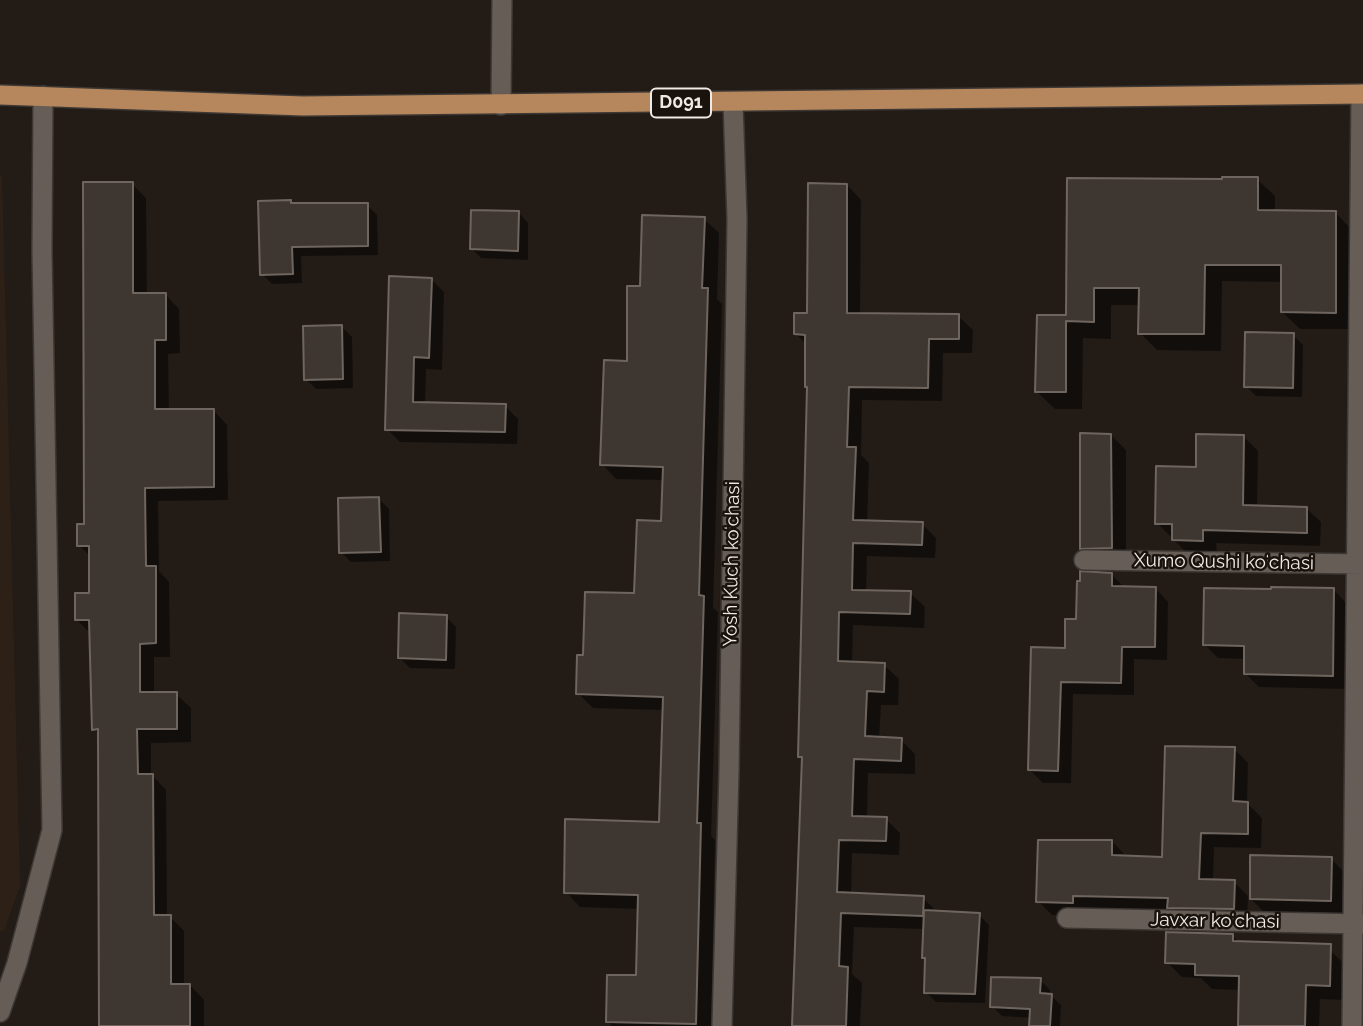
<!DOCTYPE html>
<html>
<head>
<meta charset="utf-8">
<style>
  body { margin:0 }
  canvas { display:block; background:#221b16 }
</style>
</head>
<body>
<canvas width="1363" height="1026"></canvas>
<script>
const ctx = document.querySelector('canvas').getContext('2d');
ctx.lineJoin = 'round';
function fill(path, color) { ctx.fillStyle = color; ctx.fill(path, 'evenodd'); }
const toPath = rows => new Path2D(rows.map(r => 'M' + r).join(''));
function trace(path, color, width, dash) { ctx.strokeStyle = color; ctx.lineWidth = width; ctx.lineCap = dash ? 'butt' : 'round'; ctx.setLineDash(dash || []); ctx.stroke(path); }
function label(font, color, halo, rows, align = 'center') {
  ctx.font = font + ' Raleway,sans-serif'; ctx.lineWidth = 5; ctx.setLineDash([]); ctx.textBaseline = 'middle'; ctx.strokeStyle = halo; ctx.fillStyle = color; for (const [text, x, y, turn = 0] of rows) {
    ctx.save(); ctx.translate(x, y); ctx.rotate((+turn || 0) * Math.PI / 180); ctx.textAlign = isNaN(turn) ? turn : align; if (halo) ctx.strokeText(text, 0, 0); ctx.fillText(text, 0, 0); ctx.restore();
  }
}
fill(toPath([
  [0,176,2,176,20,886,4,931,0,931]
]), '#2d2117');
fill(toPath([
  [1069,179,1224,181,1257,179,1275,196,1275,212,1335,212,1352,230,1352,329,1300,329,1282,312,1283,282,1222,281,1221,351,1157,350,1140,333,1140,305,1111,305,1111,339,1083,338,1082,409,1055,409,1037,392,1038,317,1068,317],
  [132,184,146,198,147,294,165,294,179,309,180,353,168,354,169,411,213,410,227,425,228,500,158,501,159,571,169,582,170,657,154,657,154,694,176,694,191,708,191,742,151,743,151,774,166,790,167,917,170,917,184,931,184,985,190,985,204,1000,204,1026,102,1026,99,734,94,729,91,634,77,620,91,595,91,557,79,545,86,526],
  [847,185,861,200,860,315,958,316,973,330,972,353,943,353,942,401,862,400,861,455,869,463,867,522,922,524,936,538,935,558,867,556,866,592,910,593,925,607,924,628,853,625,852,663,884,665,899,679,898,705,881,705,879,739,901,740,915,754,915,774,868,773,867,818,886,819,900,833,899,855,852,853,851,894,923,898,938,913,979,915,989,925,985,1003,936,1002,926,992,925,929,854,927,852,974,862,983,860,1026,794,1026,804,760,800,757,809,388,807,345,796,334,809,315],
  [290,202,293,205,367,205,377,215,378,255,301,256,302,283,272,284,262,274],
  [519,213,528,223,528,260,481,258,471,248],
  [704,219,719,233,717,299,722,304,713,608,718,612,711,836,715,840,711,1026,612,1026,608,1022,638,977,639,909,580,907,566,892,661,824,664,710,593,708,578,693,585,657,636,595,663,523,664,480,616,479,602,464,629,363,642,288],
  [431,279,444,292,442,370,426,369,425,404,505,406,518,419,517,444,400,442,387,429],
  [342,327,352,337,353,388,316,389,306,379],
  [1293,335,1303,345,1302,397,1256,396,1246,386],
  [1111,435,1126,450,1126,562,1097,563,1082,548],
  [1244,437,1258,451,1257,507,1306,508,1321,522,1320,546,1216,543,1217,554,1188,554,1157,523],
  [379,499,389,509,390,561,351,562,341,552],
  [1111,574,1125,588,1155,588,1168,602,1167,660,1134,659,1134,695,1073,694,1071,783,1043,783,1030,770,1066,650,1078,621,1082,582],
  [1334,590,1347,604,1346,689,1259,687,1246,674,1246,659,1218,658,1205,645],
  [446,617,456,627,455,669,410,668,400,658],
  [1234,749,1248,763,1247,803,1262,818,1261,848,1214,847,1213,881,1234,882,1248,896,1247,923,1052,915,1038,901,1112,841,1126,856,1164,858],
  [1331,859,1346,874,1345,916,1266,914,1251,899],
  [1232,935,1239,943,1331,951,1346,966,1344,1000,1320,999,1319,1026,1239,1026,1241,990,1212,989,1201,978,1182,977,1167,962],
  [1040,980,1050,990,1050,995,1061,1005,1060,1026,1031,1026,1032,1018,1002,1016,992,1006]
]), '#0007');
const building = toPath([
  [1222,177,1258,177,1258,210,1336,211,1336,313,1281,312,1281,265,1205,265,1204,334,1138,334,1139,288,1094,288,1094,322,1066,321,1066,392,1035,392,1037,315,1066,315,1067,178,1222,179,1222,177],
  [83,182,133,182,133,293,166,293,166,340,155,340,155,409,214,409,214,487,145,488,146,566,156,566,156,643,140,644,140,692,177,692,177,729,137,729,138,774,153,774,154,915,171,915,171,984,190,984,190,1026,99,1026,98,729,92,730,89,620,75,620,75,593,89,593,89,546,77,546,77,524,84,524,83,182],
  [808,183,847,184,847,313,959,314,959,339,929,339,928,388,849,387,847,447,856,447,853,520,923,522,922,545,853,543,852,590,911,591,910,614,839,612,838,661,885,663,884,692,867,691,865,736,902,738,901,761,854,759,852,816,887,817,886,841,839,840,837,892,924,896,923,916,841,913,839,966,848,967,846,1026,792,1026,802,757,798,757,807,387,805,387,805,335,794,334,794,313,807,313,808,183],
  [291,200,291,203,368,203,368,246,292,247,293,274,260,275,258,201,291,200],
  [471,210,519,211,518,251,470,249,471,210],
  [642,215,705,217,702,288,708,288,699,595,704,596,697,823,701,823,696,1024,606,1022,607,975,636,975,638,895,564,893,565,819,659,822,663,697,576,694,577,655,583,655,585,592,634,593,637,520,661,521,663,467,600,465,604,360,627,361,627,286,640,286,642,215],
  [389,276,432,278,429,358,414,357,413,402,506,404,505,432,385,430,389,276],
  [342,325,343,379,304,380,303,326,342,325],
  [1245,332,1294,333,1293,388,1244,387,1245,332],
  [1080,433,1111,434,1112,548,1080,549,1080,433],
  [1196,434,1244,435,1243,505,1307,507,1307,533,1203,530,1203,541,1172,540,1172,524,1155,524,1156,466,1196,467,1196,434],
  [379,497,381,552,339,553,338,498,379,497],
  [1080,571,1112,573,1112,586,1156,587,1155,647,1122,647,1121,683,1061,682,1058,771,1028,770,1031,647,1065,648,1065,619,1076,619,1077,581,1080,581,1080,571],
  [1271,587,1334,588,1333,676,1244,674,1244,646,1203,645,1204,588,1271,589,1271,587],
  [399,613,447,615,446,660,398,658,399,613],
  [1165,746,1235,747,1233,801,1248,802,1248,834,1201,833,1199,879,1235,880,1234,909,1167,908,1168,898,1073,896,1073,903,1036,902,1038,840,1112,840,1112,855,1162,857,1165,746],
  [1250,855,1332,857,1331,901,1250,899,1250,855],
  [924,910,980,913,975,994,924,993,925,958,922,958,924,910],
  [1166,932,1233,934,1233,941,1331,944,1330,986,1306,985,1305,1026,1238,1026,1239,976,1195,975,1195,964,1165,963,1166,932],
  [991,977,1041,978,1040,993,1052,994,1050,1026,1029,1026,1030,1009,990,1007,991,977]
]);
fill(building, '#3e3630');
trace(building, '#6e655e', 2);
const minor = toPath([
  [501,105,502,0],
  [1084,560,1363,564],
  [1067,918,1363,924],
  [0,1012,17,963,52,830,42,250,43,96],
  [722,1026,729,771,737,219,733,103],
  [1352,1026,1361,94]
]);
const primary = toPath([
  [0,95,303,106,1363,94]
]);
trace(minor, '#3e3835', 22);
trace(primary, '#3e3835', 22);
trace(minor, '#655d56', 19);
trace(primary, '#b6875c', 19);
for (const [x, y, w] of [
  [681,103,60]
]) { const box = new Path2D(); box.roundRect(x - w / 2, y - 14.5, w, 29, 5); ctx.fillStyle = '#19120d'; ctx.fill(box); trace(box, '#efeae6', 2); }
label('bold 18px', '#efeae6', null, [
  ["D091",681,103]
]);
label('19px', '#efeae6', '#19120d', [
  ["Xumo Qushi koʻchasi",1224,562,1],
  ["Yosh Kuch koʻchasi",732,564,-89],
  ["Javxar koʻchasi",1215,921,1]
]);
</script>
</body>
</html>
